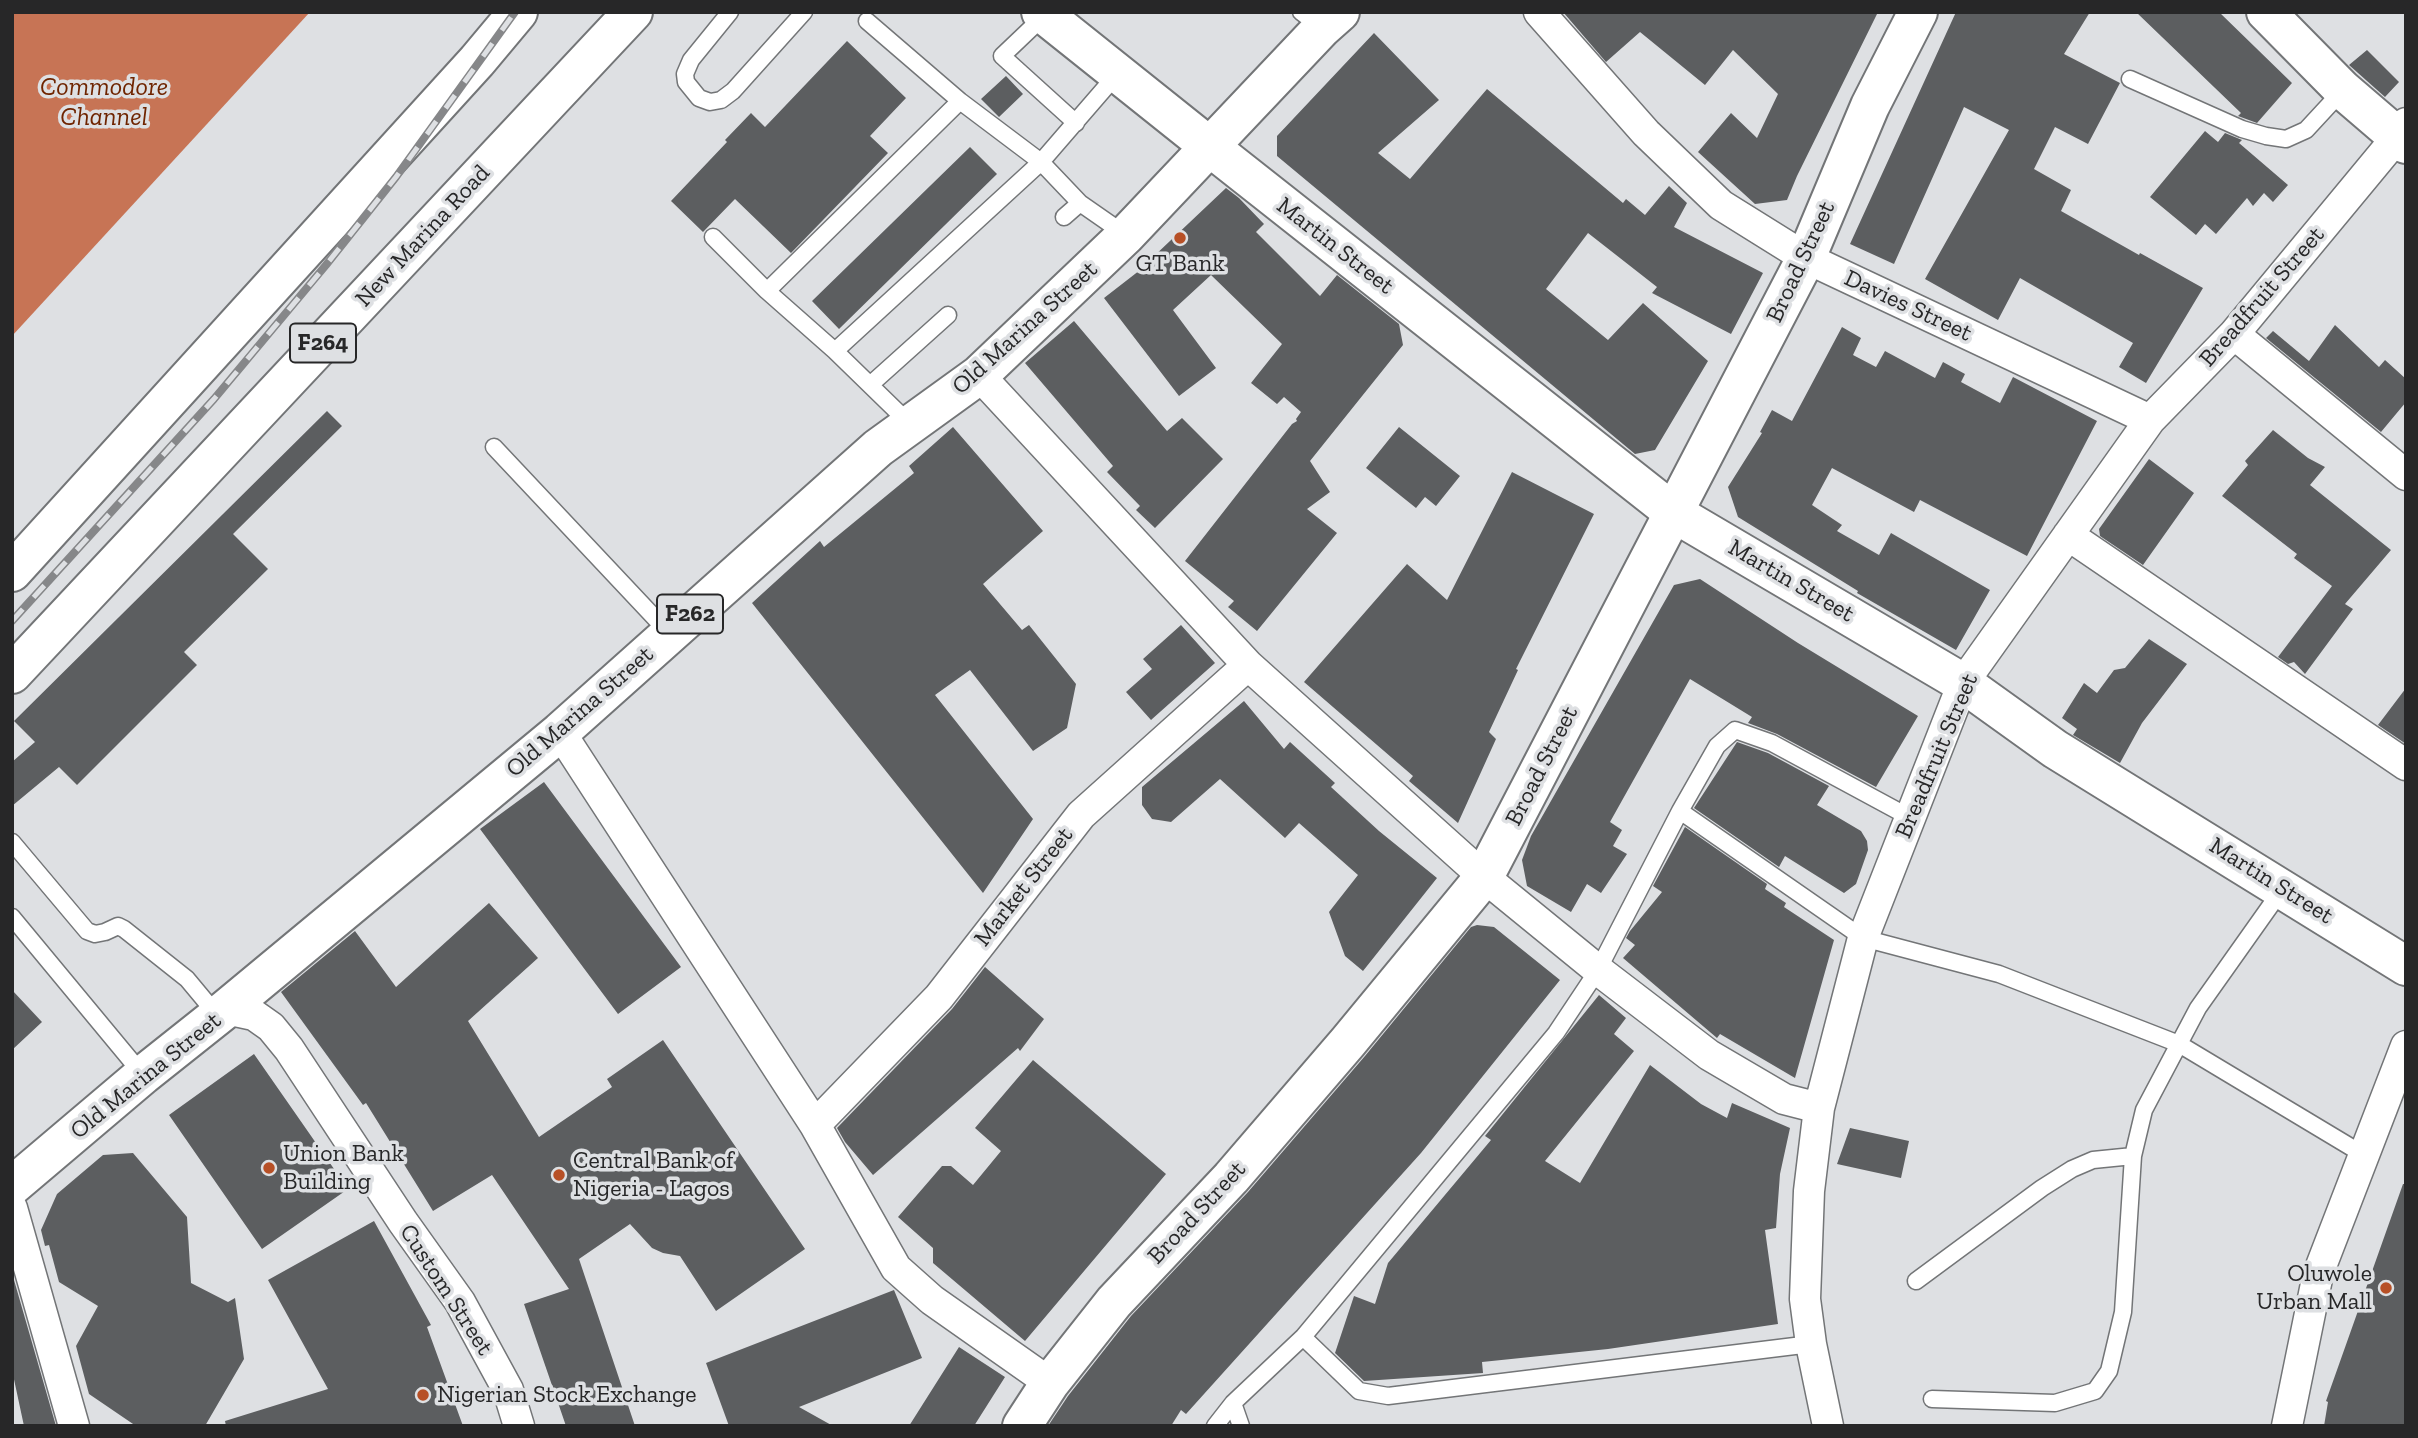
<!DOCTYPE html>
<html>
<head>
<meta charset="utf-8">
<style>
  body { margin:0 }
  #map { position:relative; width:2418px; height:1438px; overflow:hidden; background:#dee0e3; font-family:"Zilla Slab",serif }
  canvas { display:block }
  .frame { position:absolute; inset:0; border:14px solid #272728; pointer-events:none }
</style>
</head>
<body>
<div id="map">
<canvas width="2418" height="1438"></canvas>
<div class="frame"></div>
</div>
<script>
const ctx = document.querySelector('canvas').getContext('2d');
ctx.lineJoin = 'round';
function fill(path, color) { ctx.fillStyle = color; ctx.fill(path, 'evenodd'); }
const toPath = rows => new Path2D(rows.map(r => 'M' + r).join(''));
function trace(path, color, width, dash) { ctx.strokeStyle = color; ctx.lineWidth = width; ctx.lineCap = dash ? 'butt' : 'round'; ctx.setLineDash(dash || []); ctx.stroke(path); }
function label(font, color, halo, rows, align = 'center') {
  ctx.font = font + ' "Zilla Slab",serif'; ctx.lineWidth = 7; ctx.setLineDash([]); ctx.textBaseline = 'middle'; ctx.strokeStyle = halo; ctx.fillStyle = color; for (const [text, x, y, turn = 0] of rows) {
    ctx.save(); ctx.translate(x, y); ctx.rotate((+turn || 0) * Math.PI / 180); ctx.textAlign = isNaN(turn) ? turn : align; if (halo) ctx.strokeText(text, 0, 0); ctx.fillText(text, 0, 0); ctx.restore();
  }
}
fill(toPath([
  [12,12,310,12,12,336]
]), '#c77455');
fill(toPath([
  [1563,12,1878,12,1797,176,1787,200,1755,204,1698,152,1731,113,1757,138,1778,94,1733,50,1705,85,1640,32,1606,62],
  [1956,12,2090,12,2064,54,2120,83,2088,144,2055,127,2034,169,2071,190,2061,211,2139,255,2140,253,2203,288,2146,383,2119,367,2133,343,2020,278,1998,320,1925,279,2009,130,1964,107,1894,264,1850,244],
  [2136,12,2219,12,2292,83,2257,123,2238,116,2241,113],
  [1374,33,1439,100,1378,153,1410,179,1487,89,1623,203,1626,199,1645,215,1669,186,1687,203,1674,227,1763,273,1731,334,1652,293,1657,287,1588,233,1546,289,1608,340,1643,303,1708,361,1655,450,1635,454,1277,156,1277,136],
  [847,41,906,98,870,136,888,153,791,253,735,199,703,232,671,201,727,142,725,140,751,113,765,127],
  [2367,50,2399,82,2385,97,2349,65],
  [1006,76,1023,94,999,117,981,99],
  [2205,131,2218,142,2225,133,2242,140,2239,143,2288,185,2273,202,2264,193,2253,206,2247,198,2216,234,2205,224,2196,235,2150,197],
  [970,147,997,174,839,329,812,301],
  [1226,188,1239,198,1264,224,1256,232,1320,296,1337,275,1399,324,1403,345,1310,461,1330,492,1307,509,1337,533,1257,631,1228,607,1234,601,1185,561,1292,424,1297,421,1296,419,1301,412,1284,397,1277,404,1251,383,1282,344,1211,275,1173,310,1216,368,1179,396,1104,298,1153,260,1152,258],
  [1074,321,1167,431,1182,418,1223,459,1155,528,1136,510,1140,506,1107,472,1113,466,1025,363],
  [2335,325,2379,367,2385,360,2406,379,2406,402,2381,432,2266,338,2273,331,2309,361],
  [1842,327,1861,338,1853,355,1876,367,1885,351,1935,378,1943,362,1965,374,1961,382,2000,403,2013,377,2097,421,2027,556,1920,500,1914,512,1832,468,1812,505,1842,525,1837,531,1879,555,1891,533,1990,590,1956,650,1857,593,1858,591,1738,517,1728,487,1762,433,1760,432,1772,410,1792,421],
  [327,411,342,426,233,534,268,569,184,652,197,665,77,785,59,767,12,806,12,762,35,742,14,721],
  [953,427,1043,531,983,584,1022,630,1029,625,1076,684,1067,728,1033,751,970,670,935,695,1033,819,983,893,752,603,820,541,824,547,914,473,909,466],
  [1399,427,1460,476,1436,506,1425,497,1416,508,1366,468],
  [2273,430,2308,458,2325,467,2310,485,2391,550,2345,604,2353,609,2305,674,2294,662,2288,664,2278,657,2332,586,2294,558,2297,554,2222,496,2248,465,2245,461],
  [2149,459,2194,493,2143,565,2100,536,2099,529],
  [1512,472,1594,514,1516,669,1518,670,1489,732,1496,739,1458,823,1409,781,1413,776,1304,682,1407,564,1447,600],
  [1700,579,1798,643,1918,716,1876,787,1777,734,1748,723,1752,717,1690,679,1610,822,1622,830,1613,846,1627,854,1601,893,1587,884,1571,912,1527,886,1522,860,1531,836,1674,585],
  [1181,625,1215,663,1151,720,1126,692,1152,669,1143,659],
  [2149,639,2187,664,2142,723,2120,763,2073,735,2077,729,2062,718,2084,683,2097,693,2114,670,2125,668],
  [2406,688,2406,744,2378,725],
  [1244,701,1284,749,1290,742,1335,783,1331,787,1379,831,1437,878,1363,971,1345,956,1329,912,1358,875,1299,823,1285,838,1220,779,1171,822,1152,819,1142,805,1142,787],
  [1737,742,1768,753,1829,786,1817,805,1861,831,1867,841,1868,850,1856,884,1844,893,1785,856,1779,867,1694,808],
  [544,782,681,967,618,1014,480,829],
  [1685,827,1767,884,1765,889,1786,903,1784,907,1834,940,1795,1078,1720,1034,1717,1038,1623,958,1635,945,1626,938,1630,931,1662,892,1653,886],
  [489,903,538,958,468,1021,539,1137,612,1087,607,1079,663,1040,805,1249,716,1311,680,1256,663,1253,652,1248,630,1224,579,1259,635,1426,566,1426,524,1304,569,1289,492,1175,433,1211,366,1103,363,1105,281,992,355,931,396,987],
  [1477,925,1494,927,1560,980,1421,1153,1186,1414,1181,1410,1171,1426,1048,1426,1068,1396,1131,1316,1248,1192,1365,1056,1471,927],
  [985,967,1044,1019,1020,1051,1018,1048,873,1175,845,1142,837,1128,952,1009],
  [12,990,42,1022,12,1050],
  [1599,995,1626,1018,1614,1034,1634,1051,1545,1161,1580,1183,1650,1065,1701,1104,1727,1118,1732,1103,1790,1128,1780,1174,1776,1228,1765,1230,1778,1324,1608,1349,1482,1362,1483,1373,1364,1381,1335,1353,1354,1296,1375,1304,1388,1263,1491,1140,1485,1136],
  [254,1054,348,1189,262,1249,169,1115],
  [1033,1060,1166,1174,1025,1341,933,1263,933,1248,898,1217,942,1166,951,1166,973,1185,1001,1151,975,1128],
  [1850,1128,1909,1141,1901,1178,1837,1164],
  [133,1153,187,1217,191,1283,228,1302,235,1298,244,1359,205,1426,136,1426,89,1394,76,1346,98,1306,59,1282,49,1245,45,1246,41,1230,57,1194,103,1155],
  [2403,1184,2406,1184,2406,1426,2324,1426,2328,1402,2326,1401],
  [374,1221,431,1325,427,1327,463,1426,226,1426,225,1421,328,1389,268,1280],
  [12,1273,56,1426,24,1426,12,1370],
  [894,1290,922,1358,799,1407,833,1426,729,1426,706,1363],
  [959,1347,1005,1377,974,1426,909,1426]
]), '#5c5e60');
const lane = toPath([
  [730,12,691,60,685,74,686,82,699,98,710,102,721,100,733,91,804,12],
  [1301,12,1322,28],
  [1044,16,1002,56,1076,123],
  [867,21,960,101,1041,162,1118,73],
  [2130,79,2242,129,2266,136,2286,139,2306,130,2343,90],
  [1064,217,1080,203],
  [713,237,767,291],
  [835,351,767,291,960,101],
  [870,385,948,315],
  [911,425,835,351,1041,162,1080,203,1126,235],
  [494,447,669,633],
  [1680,811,1717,746,1735,730,1772,743,1909,817],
  [12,842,87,931,95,934,105,932,118,926,124,929,187,979,217,1015],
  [12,917,143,1075],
  [1916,1281,2042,1188,2072,1169,2093,1160,2133,1156],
  [1303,1337,1359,1391,1388,1396,1811,1344],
  [1932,1399,2055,1403,2095,1391,2109,1371,2123,1312,2133,1156,2144,1110,2198,1008,2283,888],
  [1233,1403,1241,1426],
  [1215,1426,1233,1403,1303,1337,1556,1033,1598,970,1680,811,1863,938,1999,974,2179,1044,2364,1155]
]);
const street = toPath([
  [1539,12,1646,133,1721,205,1806,258,2150,420],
  [2234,334,2406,475],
  [979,375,1248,665,1484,877,1598,970,1709,1055,1784,1099,1819,1108],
  [2068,535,2406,765],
  [560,732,815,1125,896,1268,932,1300,1050,1383],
  [226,1009,254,1015,271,1027,289,1049,403,1222,460,1302,508,1390,519,1426],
  [815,1125,939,997,1081,815,1248,665],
  [12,1208,74,1426],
  [1828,1426,1811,1344,1805,1299,1809,1191,1819,1108,1863,938,1963,683,2150,420,2234,334,2398,136,2406,123],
  [2287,1426,2318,1274,2406,1046]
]);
const secondary = toPath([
  [2266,12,2343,90,2406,144],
  [1210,147,1674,513,1963,683,2055,749,2406,966]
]);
const primary = toPath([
  [12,1186,143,1075,226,1009,560,732,878,448,979,375,1126,235,1322,28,1340,12],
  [1022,1426,1050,1383,1114,1302,1231,1178,1348,1042,1484,877,1806,258,1870,106,1918,12]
]);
const highway = toPath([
  [1041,12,1210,147],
  [12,572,477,61,518,12],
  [12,674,633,12]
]);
trace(lane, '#737577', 19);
trace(street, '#737577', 33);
trace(secondary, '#737577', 42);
trace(primary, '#737577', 42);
trace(highway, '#737577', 42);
trace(lane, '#fff', 16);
trace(street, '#fff', 30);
trace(secondary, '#fff', 38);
trace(primary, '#fff', 38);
trace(highway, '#fff', 38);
const rail = toPath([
  [12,621,214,399,326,265,396,177,515,12]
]);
trace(rail, '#868789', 8);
trace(rail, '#dee0e3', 5, [16]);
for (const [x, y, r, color] of [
  [1180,238,7,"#b75026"],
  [269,1168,7,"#b75026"],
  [559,1175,7,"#b75026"],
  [2386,1288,7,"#b75026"],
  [423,1395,7,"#b75026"]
]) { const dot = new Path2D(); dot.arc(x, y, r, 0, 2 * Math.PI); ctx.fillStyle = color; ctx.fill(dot); trace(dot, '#dee0e3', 2.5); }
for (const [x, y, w] of [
  [323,343,66],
  [690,614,66]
]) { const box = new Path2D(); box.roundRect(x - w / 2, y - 19.5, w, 39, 5); ctx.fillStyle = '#dee0e3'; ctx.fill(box); trace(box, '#272728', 2); }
label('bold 23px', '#272728', null, [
  ["F264",323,343],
  ["F262",690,614]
]);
label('24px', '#272728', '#dee0e3', [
  ["New Marina Road",423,236,-47],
  ["Martin Street",1335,246,38],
  ["Broad Street",1801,262,-65],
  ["Breadfruit Street",2262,297,-49],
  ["Davies Street",1908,306,25],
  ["Old Marina Street",1025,328,-42],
  ["Martin Street",1791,581,30],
  ["Old Marina Street",580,712,-41],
  ["Breadfruit Street",1937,756,-67],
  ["Broad Street",1542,766,-63],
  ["Martin Street",2271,881,32],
  ["Market Street",1024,887,-52],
  ["Old Marina Street",146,1076,-39],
  ["Broad Street",1197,1213,-47],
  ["Custom Street",446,1290,57]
]);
label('24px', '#272728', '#dee0e3', [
  ["GT Bank",1180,264,"center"],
  ["Union Bank",283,1154],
  ["Building",283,1182],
  ["Central Bank of",573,1161],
  ["Nigeria - Lagos",573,1189],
  ["Oluwole",2372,1274,"right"],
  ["Urban Mall",2372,1302,"right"],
  ["Nigerian Stock Exchange",437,1395]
], 'left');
label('italic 26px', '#6f2400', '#dee0e3', [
  ["Commodore",104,88],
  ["Channel",104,118]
]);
</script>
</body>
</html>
